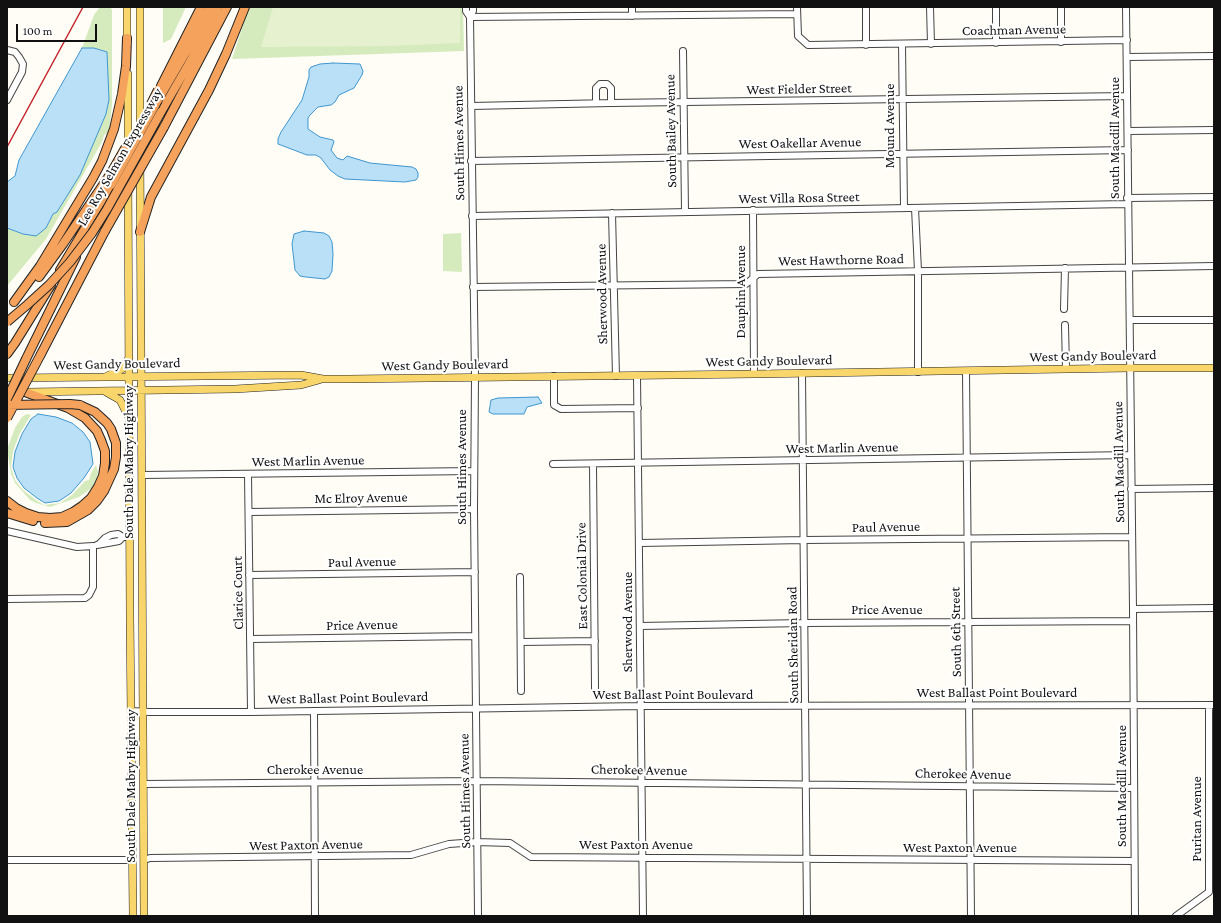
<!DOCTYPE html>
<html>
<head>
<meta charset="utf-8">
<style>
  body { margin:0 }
  #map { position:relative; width:1221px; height:923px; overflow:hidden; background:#fffdf5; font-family:"Crimson Pro",serif }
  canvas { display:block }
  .frame { position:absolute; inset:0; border:8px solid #111; pointer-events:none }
  .scale { position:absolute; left:16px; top:24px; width:81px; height:18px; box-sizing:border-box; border:2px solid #111; border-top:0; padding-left:5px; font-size:12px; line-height:14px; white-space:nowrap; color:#111; -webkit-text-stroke:3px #fff; paint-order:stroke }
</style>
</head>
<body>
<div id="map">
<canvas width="1221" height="923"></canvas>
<div class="frame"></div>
<div class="scale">100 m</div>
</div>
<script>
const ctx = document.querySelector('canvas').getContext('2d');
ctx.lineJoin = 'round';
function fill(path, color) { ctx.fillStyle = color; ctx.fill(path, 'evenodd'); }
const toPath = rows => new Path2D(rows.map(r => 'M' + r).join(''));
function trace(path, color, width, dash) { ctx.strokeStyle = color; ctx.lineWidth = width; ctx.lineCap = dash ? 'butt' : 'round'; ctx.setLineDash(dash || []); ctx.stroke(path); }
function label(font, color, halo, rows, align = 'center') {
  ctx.font = font + ' "Crimson Pro",serif'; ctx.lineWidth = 4; ctx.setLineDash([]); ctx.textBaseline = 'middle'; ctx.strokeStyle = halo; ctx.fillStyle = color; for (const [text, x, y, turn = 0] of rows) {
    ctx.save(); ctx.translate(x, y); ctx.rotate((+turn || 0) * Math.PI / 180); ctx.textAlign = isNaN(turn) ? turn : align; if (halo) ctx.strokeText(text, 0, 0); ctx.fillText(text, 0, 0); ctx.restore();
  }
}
fill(toPath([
  [100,7,110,7,112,10,112,105,109,132,104,135,102,142,46,239,7,286,7,228,23,234,46,228,106,114,109,100,107,52,94,48,82,48,94,15],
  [163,7,186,7,171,39,163,43],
  [249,7,463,7,464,51,232,59],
  [461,233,462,272,443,271,443,234],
  [27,414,31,415,20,433,13,451,11,467,15,480,23,490,36,500,44,505,60,503,72,495,85,481,89,480,91,473,96,465,98,472,97,479,93,487,79,497,50,507,36,503,30,500,15,483,11,474,7,449,15,428,22,417]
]), '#d5ebbd');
fill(toPath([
  [273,7,460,7,460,43,389,46,261,47]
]), '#e6f2cf');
const water = toPath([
  [82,48,94,48,107,52,109,100,106,114,80,175,57,212,53,214,46,228,36,236,23,234,7,228,7,182,15,176,19,160,82,48],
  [333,63,360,64,363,71,362,75,354,88,339,95,335,102,331,105,318,107,310,115,308,118,308,129,320,137,333,140,334,142,331,150,337,158,343,160,347,156,370,163,412,167,416,169,418,173,418,177,416,180,405,182,345,179,338,176,330,170,321,158,316,155,307,155,278,144,278,139,281,132,302,100,309,77,309,70,311,67,320,64,333,63],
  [304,231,324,233,329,236,332,242,333,254,332,271,329,277,325,279,306,277,300,276,295,270,292,244,294,234,304,231],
  [538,397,542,403,527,407,524,414,493,414,489,412,491,400,498,398,538,397],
  [38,414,56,417,72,423,83,432,90,442,93,464,84,478,71,493,59,501,45,503,37,498,24,488,17,478,13,467,15,452,22,434,31,419,38,414]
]);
fill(water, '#b9e0f7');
trace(water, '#3f96cf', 1);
const minor = toPath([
  [466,7,466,11,470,17],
  [473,7,473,11,470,17,475,377,474,509,478,916],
  [632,7,632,16],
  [797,7,798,36,808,45,1127,40],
  [866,7,866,45],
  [930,7,931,44],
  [996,7,996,43],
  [1061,7,1061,42],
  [1126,7,1133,609,1135,916],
  [470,17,797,14],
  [902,44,904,208],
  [7,50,15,52,19,57,23,64,22,72,7,100],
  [683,51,685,212],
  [1127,57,1214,56],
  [596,103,596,88,600,84,607,84,611,88,611,103],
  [471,106,611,103,1127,96],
  [1128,131,1214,130],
  [471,161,1128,150],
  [1127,198,1214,197],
  [915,208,918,271,918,372],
  [753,210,754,374],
  [612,213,616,376],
  [472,216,1127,204],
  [473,287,746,284,758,274,1214,266],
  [1064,309,1065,268],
  [1130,320,1214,320],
  [1065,325,1066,369],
  [966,371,971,916],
  [802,373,807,916],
  [554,376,554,405,561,409,638,408],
  [637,376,643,916],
  [553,464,1131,455],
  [593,464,595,688],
  [248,474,251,712],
  [142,475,474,471],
  [1131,489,1214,488],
  [249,512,474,509],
  [7,531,77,547,93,546,93,587,89,595,85,598,7,599],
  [640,543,804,540,1132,537],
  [99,544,105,538,111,535,118,534,123,537,130,537],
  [97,545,119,541,123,537],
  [249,575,475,572],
  [520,577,521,691],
  [1133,609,1214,608],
  [640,626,804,623,1133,621],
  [250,639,475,636],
  [521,642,595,641],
  [131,711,149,712,251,712,641,706,1214,705],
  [314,711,315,916],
  [144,784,476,781,1134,788],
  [7,860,133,860],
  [144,860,150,858,411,855,449,844,477,842,510,843,531,857,1134,861],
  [1176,916,1209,892,1209,705]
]);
const major = toPath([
  [127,7,127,44],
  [128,74,128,150],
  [140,133,140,7],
  [140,149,144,916],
  [128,170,130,616,133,916],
  [107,376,122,369,129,358],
  [7,378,301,375,323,379,348,379,754,374,1130,368,1214,368],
  [27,392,235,389,301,385,319,380],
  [106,392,120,400,128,416]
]);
const highway = toPath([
  [161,86,201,7],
  [158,100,189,47,210,7],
  [161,112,191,60,218,7],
  [164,127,227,7],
  [140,232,151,197,209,90,226,54,245,7],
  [60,270,111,185],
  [39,277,63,244,111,173],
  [14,302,40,266,93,178,102,161,114,129,122,94,126,66,127,38],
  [7,354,15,343,51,285],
  [41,354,105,231],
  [26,359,76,257],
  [7,501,16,508,26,513,38,517,50,518,62,517,73,512,82,506,91,498,98,487,103,476,105,463,105,451,101,440,97,431,85,418,68,408,25,392],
  [7,513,33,521],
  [45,523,67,522,88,510,97,501,104,491,114,469,116,457,116,443,111,429,107,423,95,412,80,405]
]);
trace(minor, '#444', 8);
trace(major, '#222', 8);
trace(highway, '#222', 10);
trace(minor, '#fff', 6);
trace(major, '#f9d66b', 7);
trace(highway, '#f5a25d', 8);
trace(toPath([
  [7,147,83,7]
]), '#c4262e', 1.5);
const highwayBridge = toPath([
  [151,104,158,90],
  [111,173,127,145],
  [111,185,158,100],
  [105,231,164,127],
  [7,322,27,305,49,285,70,262,92,233,107,209,161,112],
  [7,399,26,359],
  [7,405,70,404,80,405],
  [7,418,41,354]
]);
trace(highwayBridge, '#222', 10, []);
trace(highwayBridge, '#f5a25d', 8);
label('14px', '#111', '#fff', [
  ["Coachman Avenue",1014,30,-1],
  ["West Fielder Street",799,89,-1],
  ["Mound Avenue",890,126,-90],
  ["South Bailey Avenue",671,131,-91],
  ["South Macdill Avenue",1115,138,-90],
  ["South Himes Avenue",459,143,-91],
  ["West Oakellar Avenue",800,143,-1],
  ["Lee Roy Selmon Expressway",120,157,-60],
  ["West Villa Rosa Street",799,198,-1],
  ["West Hawthorne Road",841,260,-1],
  ["Dauphin Avenue",741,292,-90],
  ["Sherwood Avenue",602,294,-91],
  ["West Gandy Boulevard",1093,356,-1],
  ["West Gandy Boulevard",769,361,-1],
  ["West Gandy Boulevard",117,364,-1],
  ["West Gandy Boulevard",445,365,-1],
  ["West Marlin Avenue",842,448,-1],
  ["West Marlin Avenue",308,461,-1],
  ["South Dale Mabry Highway",129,462,-90],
  ["South Macdill Avenue",1119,462,-91],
  ["South Himes Avenue",462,467,-90],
  ["Mc Elroy Avenue",361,498,-1],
  ["Paul Avenue",886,527,-1],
  ["Paul Avenue",362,562,-1],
  ["East Colonial Drive",582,576,-91],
  ["Clarice Court",238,593,-91],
  ["Price Avenue",887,610],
  ["Sherwood Avenue",628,622,-90],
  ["Price Avenue",362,625,-1],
  ["South 6th Street",956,632,-91],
  ["South Sheridan Road",793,645,-91],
  ["West Ballast Point Boulevard",997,693],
  ["West Ballast Point Boulevard",673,695],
  ["West Ballast Point Boulevard",348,698,-1],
  ["Cherokee Avenue",315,770],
  ["Cherokee Avenue",639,770,1],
  ["Cherokee Avenue",963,774,1],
  ["South Dale Mabry Highway",131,786,-90],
  ["South Macdill Avenue",1122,786,-90],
  ["South Himes Avenue",465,791,-91],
  ["Puritan Avenue",1197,819,-90],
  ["West Paxton Avenue",306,845,-1],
  ["West Paxton Avenue",636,845],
  ["West Paxton Avenue",960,848]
]);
</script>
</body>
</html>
